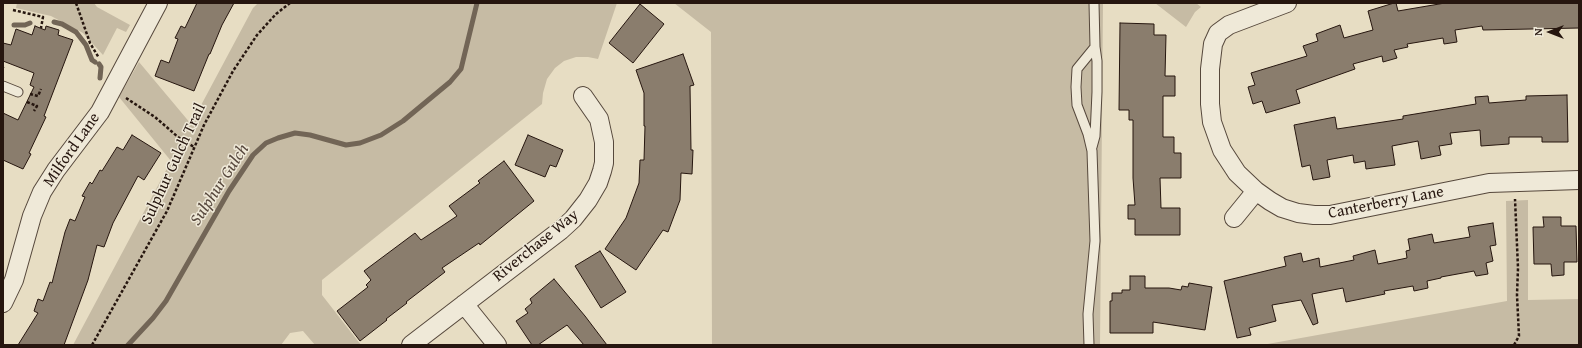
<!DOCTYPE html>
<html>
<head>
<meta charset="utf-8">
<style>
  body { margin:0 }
  #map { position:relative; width:1582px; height:348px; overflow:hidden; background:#e7ddc3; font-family:"Gentium Book Plus",serif }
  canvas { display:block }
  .frame { position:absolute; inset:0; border:4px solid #26160f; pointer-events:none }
  .north { position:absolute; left:1530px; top:12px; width:40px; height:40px; -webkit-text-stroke:3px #efe9d8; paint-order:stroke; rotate:270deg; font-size:11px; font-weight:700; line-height:16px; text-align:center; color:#26160f }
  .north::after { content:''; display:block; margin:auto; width:14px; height:18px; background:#26160f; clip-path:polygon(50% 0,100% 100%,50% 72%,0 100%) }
</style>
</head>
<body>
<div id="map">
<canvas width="1582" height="348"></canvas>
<div class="frame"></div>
<div class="north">N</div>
</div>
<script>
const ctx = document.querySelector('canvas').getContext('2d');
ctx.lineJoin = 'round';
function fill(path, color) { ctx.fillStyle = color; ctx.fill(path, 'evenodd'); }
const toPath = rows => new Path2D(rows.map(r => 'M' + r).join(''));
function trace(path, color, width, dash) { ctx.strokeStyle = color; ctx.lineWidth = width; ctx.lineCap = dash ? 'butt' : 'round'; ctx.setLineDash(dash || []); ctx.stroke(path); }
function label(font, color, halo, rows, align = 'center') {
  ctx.font = font + ' "Gentium Book Plus",serif'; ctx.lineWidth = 3; ctx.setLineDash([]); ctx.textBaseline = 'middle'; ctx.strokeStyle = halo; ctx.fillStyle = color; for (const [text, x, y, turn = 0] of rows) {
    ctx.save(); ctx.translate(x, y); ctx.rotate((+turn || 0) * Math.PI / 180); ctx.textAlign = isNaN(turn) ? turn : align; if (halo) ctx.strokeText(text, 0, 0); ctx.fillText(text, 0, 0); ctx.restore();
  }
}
fill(toPath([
  [17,3,94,3,97,7,130,25,126,32,117,28,103,55,83,33,51,16,16,8],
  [258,3,617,3,598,59,588,57,576,57,564,61,555,68,547,79,543,93,542,104,322,280,322,295,361,345,315,345,303,331,290,333,281,345,73,345,171,161,119,97,139,62,191,124,253,8],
  [674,3,1103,3,1100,345,712,345,711,32],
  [1155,3,1196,3,1201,7,1195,12,1186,27],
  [1528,200,1528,300,1579,299,1579,345,1262,345,1507,301,1506,201]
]), '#c6bba4');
trace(toPath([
  [54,22,62,24,76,32,86,45,92,60,95,62],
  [14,25,25,25,30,23],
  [99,64,101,67,100,78],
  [128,345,153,318,166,301,229,191,253,155,266,143,278,138,295,133,310,135,346,145,360,143,381,135,403,121,450,82,461,69,477,3]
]), '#726556', 5);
const building = toPath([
  [197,3,234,3,222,25,210,54,209,54,194,91,155,76,161,60,169,63,178,39,175,38,181,26,185,28,197,3],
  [1394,3,1396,3,1398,11,1445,3,1579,3,1579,28,1483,30,1482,26,1455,30,1457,42,1444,44,1443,38,1407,44,1408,47,1394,50,1397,58,1383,62,1382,56,1353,64,1355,69,1296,90,1300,103,1266,113,1262,101,1253,104,1248,87,1255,85,1251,73,1307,56,1303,46,1318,41,1316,34,1340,25,1344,38,1373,30,1368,11,1394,3],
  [640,4,664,24,633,63,609,43,640,4],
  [1120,23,1154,24,1154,35,1166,35,1165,76,1175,76,1175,96,1163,96,1163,137,1174,137,1174,153,1181,153,1181,178,1160,178,1161,208,1180,208,1180,235,1135,235,1135,219,1128,219,1128,205,1135,205,1133,178,1133,120,1129,120,1129,110,1119,110,1120,23],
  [35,26,45,30,46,26,59,30,58,35,73,40,44,116,46,117,29,153,31,154,23,169,3,160,3,113,18,120,34,87,30,85,34,73,3,61,3,43,11,45,16,29,32,35,35,26],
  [683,54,694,85,690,86,691,150,693,150,692,174,681,173,680,200,668,232,663,230,636,270,605,249,626,218,639,183,640,160,644,160,645,126,644,126,644,93,636,70,683,54],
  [1567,95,1568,142,1542,142,1542,137,1509,137,1509,144,1481,146,1480,130,1450,133,1452,144,1439,146,1441,155,1421,159,1418,141,1392,146,1395,165,1366,169,1365,161,1354,163,1353,155,1327,160,1330,177,1313,180,1310,165,1302,167,1294,125,1335,117,1337,129,1403,119,1403,116,1476,104,1475,97,1488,96,1489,103,1526,100,1526,96,1567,95],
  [132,135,161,153,144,180,138,176,113,223,104,247,97,245,88,280,64,345,18,345,38,313,34,311,38,299,43,301,50,282,52,283,65,232,70,219,75,221,85,197,82,196,90,182,92,184,100,170,102,171,117,147,123,150,132,135],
  [528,135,563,150,556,167,550,165,545,177,515,165,528,135],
  [504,161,534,201,480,245,479,243,442,268,445,272,406,302,407,303,386,319,387,320,360,341,337,311,368,287,366,285,371,280,364,271,415,233,421,240,457,216,449,206,480,183,478,181,504,161],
  [1543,217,1561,217,1561,226,1576,226,1577,262,1564,262,1564,275,1552,276,1551,264,1534,264,1533,227,1544,227,1543,217],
  [1493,223,1496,245,1490,246,1493,261,1486,263,1488,274,1476,276,1474,271,1441,277,1441,278,1427,281,1428,288,1414,291,1413,286,1384,291,1385,294,1346,302,1343,288,1312,294,1318,323,1313,325,1301,300,1272,305,1276,321,1249,328,1251,335,1237,338,1224,281,1286,266,1284,257,1301,253,1303,262,1319,258,1320,267,1354,260,1353,256,1375,250,1378,264,1407,258,1406,251,1410,250,1408,239,1432,234,1434,243,1470,237,1468,227,1493,223],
  [600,251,626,292,601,308,575,266,600,251],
  [1130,276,1145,276,1145,288,1169,288,1181,290,1182,286,1188,287,1189,283,1212,287,1205,330,1153,322,1153,333,1110,333,1110,301,1112,301,1112,293,1122,293,1122,290,1130,290,1130,276],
  [554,279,585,316,607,345,584,345,567,325,538,345,532,345,516,321,528,313,525,309,532,303,530,299,554,279]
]);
fill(building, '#8a7d6d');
trace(building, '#26160f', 1);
const service = toPath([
  [3,86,18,92],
  [1092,147,1095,136,1097,92,1097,61,1095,47],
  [1089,345,1088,314,1095,241,1092,151,1088,134,1077,105,1076,87,1077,69,1095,47,1094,3]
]);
const minor = toPath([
  [1287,3,1229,25,1218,33,1213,44,1210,69,1210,104,1212,122,1222,150,1237,173,1256,191,1270,201,1282,208,1298,213,1314,215,1330,215,1489,183,1579,180],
  [1234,218,1256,191],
  [3,303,14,280,32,216,42,192,56,170,100,112,158,3],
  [464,304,497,345],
  [411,345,561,230,573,219,588,200,598,183,602,171,604,163,604,142,599,119,583,96]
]);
trace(service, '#56483c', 11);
trace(minor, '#56483c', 20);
trace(toPath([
  [76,3,90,43,99,58],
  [13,10,43,17,41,28],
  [3,67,3,68],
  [30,94,38,96,41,89],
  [126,98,155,117,178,137,194,147],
  [27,102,37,106,34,111],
  [92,345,167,211,204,125,233,71,257,35,276,14,290,3],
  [1514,345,1519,336,1517,295,1518,268,1515,199]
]), '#26160f', 2.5, [3, 2]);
trace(service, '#efe9d8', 9);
trace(minor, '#efe9d8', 18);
label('16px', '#26160f', '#efe9d8', [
  ["Milford Lane",72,150,-55],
  ["Sulphur Gulch Trail",174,164,-65],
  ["Canterberry Lane",1386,203,-11],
  ["Riverchase Way",536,246,-39]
]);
label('italic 17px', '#594a3f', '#efe9d8', [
  ["Sulphur Gulch",220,185,-57]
]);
</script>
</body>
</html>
